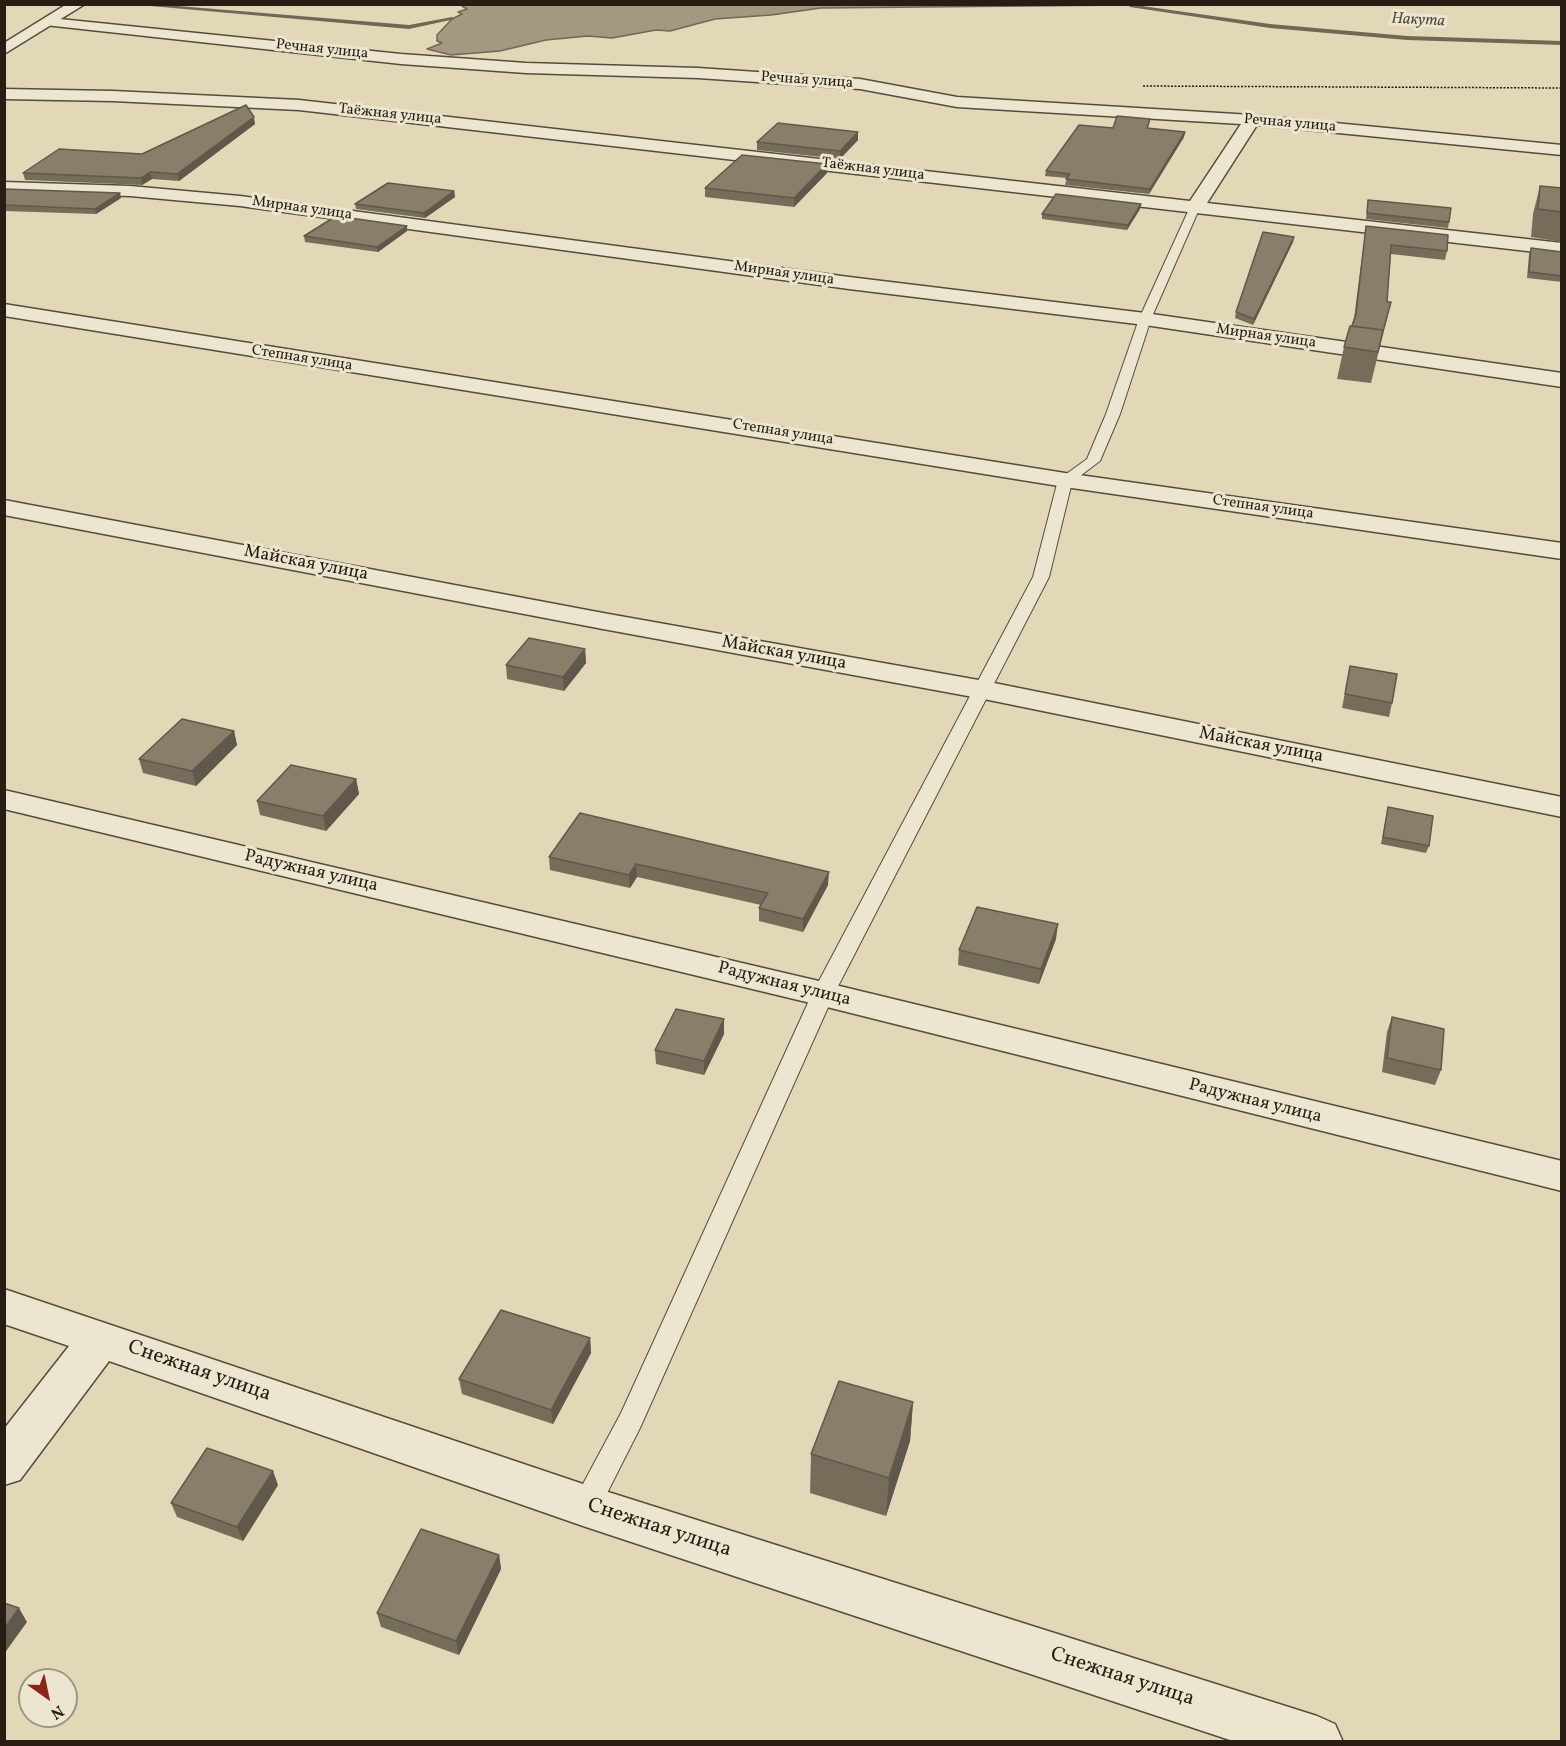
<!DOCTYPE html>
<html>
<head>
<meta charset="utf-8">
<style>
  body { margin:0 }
  #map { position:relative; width:1566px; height:1746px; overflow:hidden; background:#e2d8b8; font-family:Vollkorn,serif }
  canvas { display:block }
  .frame { position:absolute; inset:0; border:6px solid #281d13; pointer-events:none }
  .north { position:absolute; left:18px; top:1668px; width:60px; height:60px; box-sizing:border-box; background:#ece6d1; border:2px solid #9e9685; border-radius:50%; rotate:147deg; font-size:16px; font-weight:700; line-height:24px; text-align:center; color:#281d13 }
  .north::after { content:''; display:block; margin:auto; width:21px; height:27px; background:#8f2418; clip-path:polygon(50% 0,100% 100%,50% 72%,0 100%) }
</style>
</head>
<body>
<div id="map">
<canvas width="1566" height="1746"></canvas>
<div class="frame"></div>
<div class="north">N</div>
</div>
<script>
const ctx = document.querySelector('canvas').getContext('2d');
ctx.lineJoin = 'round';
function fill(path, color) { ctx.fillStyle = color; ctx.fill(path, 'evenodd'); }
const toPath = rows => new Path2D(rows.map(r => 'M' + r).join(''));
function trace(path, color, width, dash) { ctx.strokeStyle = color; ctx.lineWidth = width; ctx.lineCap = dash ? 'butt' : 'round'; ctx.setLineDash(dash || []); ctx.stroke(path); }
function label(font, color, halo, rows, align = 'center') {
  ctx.font = font + ' Vollkorn,serif'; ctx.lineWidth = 6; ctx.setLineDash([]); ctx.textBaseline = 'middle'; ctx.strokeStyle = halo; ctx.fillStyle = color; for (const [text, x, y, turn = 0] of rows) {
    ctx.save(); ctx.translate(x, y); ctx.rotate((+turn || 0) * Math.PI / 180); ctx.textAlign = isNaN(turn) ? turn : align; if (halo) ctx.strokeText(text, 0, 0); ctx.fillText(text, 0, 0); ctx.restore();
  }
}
const water = toPath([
  [1127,5,1130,5,821,8,771,15,715,19,670,31,656,30,612,38,588,36,546,40,500,51,451,55,427,49,442,43,437,41,437,35,452,19,462,14,458,12,467,9,462,6,465,5,1127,5]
]);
fill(water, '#a39880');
trace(water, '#726754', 1.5);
fill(toPath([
  [154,4,409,25,452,17,455,19,409,29,128,4,154,4],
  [1128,4,1270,24,1407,36,1562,41,1562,45,1407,40,1270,28,1130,7,1128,4]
]), '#726754');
const service = toPath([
  [1195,204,1200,207,1151,319,1120,414,1100,461,1072,482,1049,577,834,994,640,1428,596,1515,586,1519,576,1515,572,1506,576,1497,621,1413,812,994,1033,577,1058,480,1087,459,1106,414,1139,319,1190,207,1195,204]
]);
const minor = toPath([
  [50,18,401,54,526,63,698,68,860,79,957,97,1252,115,1562,145,1562,155,1257,125,1207,203,1562,243,1562,255,299,110,113,101,4,99,4,89,113,91,299,100,1190,201,1241,124,957,107,860,89,698,78,526,73,401,64,45,25,43,22,45,19,50,18],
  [4,182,130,186,240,196,849,277,1145,313,1562,373,1562,387,1145,325,849,289,240,206,130,196,4,192,4,182],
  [4,304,1065,473,1562,543,1562,559,1065,487,4,316,4,304],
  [4,500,603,613,984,681,1562,797,1562,817,984,699,603,629,4,515,4,500],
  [4,790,823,982,1562,1161,1562,1191,823,1006,4,809,4,790],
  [4,1289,586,1485,1317,1716,1335,1724,1343,1742,1236,1742,586,1527,109,1361,20,1480,4,1485,4,1429,69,1346,4,1324,4,1289]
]);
const tertiary = toPath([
  [67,4,85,4,4,54,4,43,67,4]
]);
trace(service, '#564c3c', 2);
trace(minor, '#564c3c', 3);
trace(tertiary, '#564c3c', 3);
trace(toPath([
  [1143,86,1562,88]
]), '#281d13', 1.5, [2, 1.5]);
fill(service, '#ece6d1');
fill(minor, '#ece6d1');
fill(tertiary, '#ece6d1');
fill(toPath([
  [1150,119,1148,128,1185,132,1184,137,1149,194,1065,185,1067,178,1045,176,1046,171,1113,128],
  [255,124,179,181,152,179,142,185,25,180,23,173,142,154],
  [858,140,840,159,757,150,757,142],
  [827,173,794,207,705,197,705,188],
  [1540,186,1562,188,1562,242,1531,237,1533,214],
  [4,189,121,198,96,214,4,211],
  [454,191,455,197,425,218,356,209,355,204],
  [1368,200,1449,222,1448,228,1366,219],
  [1140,209,1127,230,1042,219,1042,214],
  [407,226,407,231,378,252,305,242,304,236],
  [1366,226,1447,251,1445,260,1391,254,1387,302,1391,302,1371,383,1337,379,1344,347,1354,318],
  [1294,237,1293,242,1253,325,1235,318,1236,312],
  [1531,248,1562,252,1562,282,1527,278,1529,254],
  [585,649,586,663,564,691,507,679,506,665],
  [1350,666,1392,703,1389,717,1342,708],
  [234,731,237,745,196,786,143,773,139,759],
  [356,779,359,794,326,831,260,815,257,801],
  [1388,807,1429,846,1426,853,1381,844],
  [580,813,828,885,803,932,759,921,759,908,761,905,637,877,630,888,550,870,549,857],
  [1056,939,1039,984,958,965,959,950],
  [1392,1017,1441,1070,1435,1085,1382,1072,1387,1032],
  [724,1019,724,1034,704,1075,656,1064,655,1050],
  [590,1338,591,1353,553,1424,462,1394,459,1379],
  [913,1402,910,1441,886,1516,810,1493,811,1454],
  [278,1485,243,1541,177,1517,171,1503],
  [499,1555,501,1569,459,1655,381,1627,377,1613]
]), '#766c5a');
fill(toPath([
  [254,117,255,124,179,181,177,174],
  [858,132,858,140,840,159,840,151],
  [1185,132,1184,137,1149,194,1150,189],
  [827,164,827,173,794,207,794,198],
  [150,172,152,179,142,185,141,178],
  [454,191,455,197,425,218,424,213],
  [120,193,121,198,96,214,95,209],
  [1141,204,1140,209,1127,230,1128,225],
  [407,226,407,231,378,252,377,247],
  [1294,237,1293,242,1253,325,1254,319],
  [585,649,586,663,564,691,563,677],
  [234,731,237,745,196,786,192,771],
  [356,779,359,794,326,831,323,816],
  [636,864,637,877,630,888,629,875],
  [829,872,828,885,803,932,803,919],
  [1058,924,1056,939,1039,984,1041,969],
  [724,1019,724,1034,704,1075,704,1061],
  [590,1338,591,1353,553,1424,551,1410],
  [913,1402,910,1441,886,1516,889,1478],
  [273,1471,278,1485,243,1541,237,1527],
  [499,1555,501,1569,459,1655,456,1641],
  [19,1608,27,1622,4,1654,4,1629]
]), '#60584a');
const building = toPath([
  [246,105,254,117,177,174,150,172,141,178,23,173,59,149,142,154,246,105],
  [1117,116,1150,119,1147,128,1185,132,1150,189,1066,179,1070,174,1046,171,1079,125,1113,128,1117,116],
  [778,123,858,132,840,151,757,142,778,123],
  [742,155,827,164,794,198,705,188,742,155],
  [388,183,454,191,424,213,355,204,388,183],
  [1540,186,1562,188,1562,212,1538,209,1540,186],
  [4,189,120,193,95,209,4,205,4,189],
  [1056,194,1141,204,1128,225,1042,214,1056,194],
  [1368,200,1451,208,1449,222,1367,213,1368,200],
  [336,216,407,226,377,247,304,236,336,216],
  [1366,226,1448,235,1447,251,1391,245,1387,302,1391,302,1382,335,1383,330,1352,326,1356,314,1366,226],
  [1263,232,1294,237,1254,319,1236,312,1263,232],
  [1531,248,1562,252,1562,276,1529,272,1531,248],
  [1350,326,1383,330,1378,352,1344,347,1350,326],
  [529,638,585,649,563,677,506,665,529,638],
  [1350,666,1397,674,1392,703,1345,694,1350,666],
  [182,719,234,731,192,771,139,759,182,719],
  [291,765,356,779,323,816,257,801,291,765],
  [1388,807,1433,816,1429,846,1383,837,1388,807],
  [580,813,829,872,803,919,759,908,768,893,636,864,629,875,549,857,580,813],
  [977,907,1058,924,1041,969,959,950,977,907],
  [676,1009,724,1019,704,1061,655,1050,676,1009],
  [1392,1017,1444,1029,1441,1070,1387,1058,1392,1017],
  [501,1310,590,1338,551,1410,459,1379,501,1310],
  [839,1381,913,1402,889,1478,811,1454,839,1381],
  [207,1448,273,1471,237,1527,171,1503,207,1448],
  [421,1529,499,1555,456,1641,377,1613,421,1529],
  [4,1603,19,1608,4,1629,4,1603]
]);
fill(building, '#897e69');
trace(building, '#60584a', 1.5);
label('15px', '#281d13', '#ece6d1', [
  ["Речная улица",322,50,6],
  ["Речная улица",807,81,4],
  ["Таёжная улица",390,115,6],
  ["Речная улица",1290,124,5],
  ["Таёжная улица",873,170,7],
  ["Мирная улица",302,209,8],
  ["Мирная улица",784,274,8],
  ["Мирная улица",1266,337,8],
  ["Степная улица",302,359,9],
  ["Степная улица",783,433,9],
  ["Степная улица",1263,508,8]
]);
label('italic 16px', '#534839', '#ece6d1', [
  ["Накута",1418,21,3]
]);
label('18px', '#281d13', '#ece6d1', [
  ["Майская улица",306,564,11],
  ["Майская улица",784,654,10],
  ["Майская улица",1261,746,11],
  ["Радужная улица",311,872,13],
  ["Радужная улица",784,985,14],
  ["Радужная улица",1255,1102,14]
]);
label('21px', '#281d13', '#ece6d1', [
  ["Снежная улица",199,1372,19],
  ["Снежная улица",659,1529,18],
  ["Снежная улица",1122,1678,18]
]);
</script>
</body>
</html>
